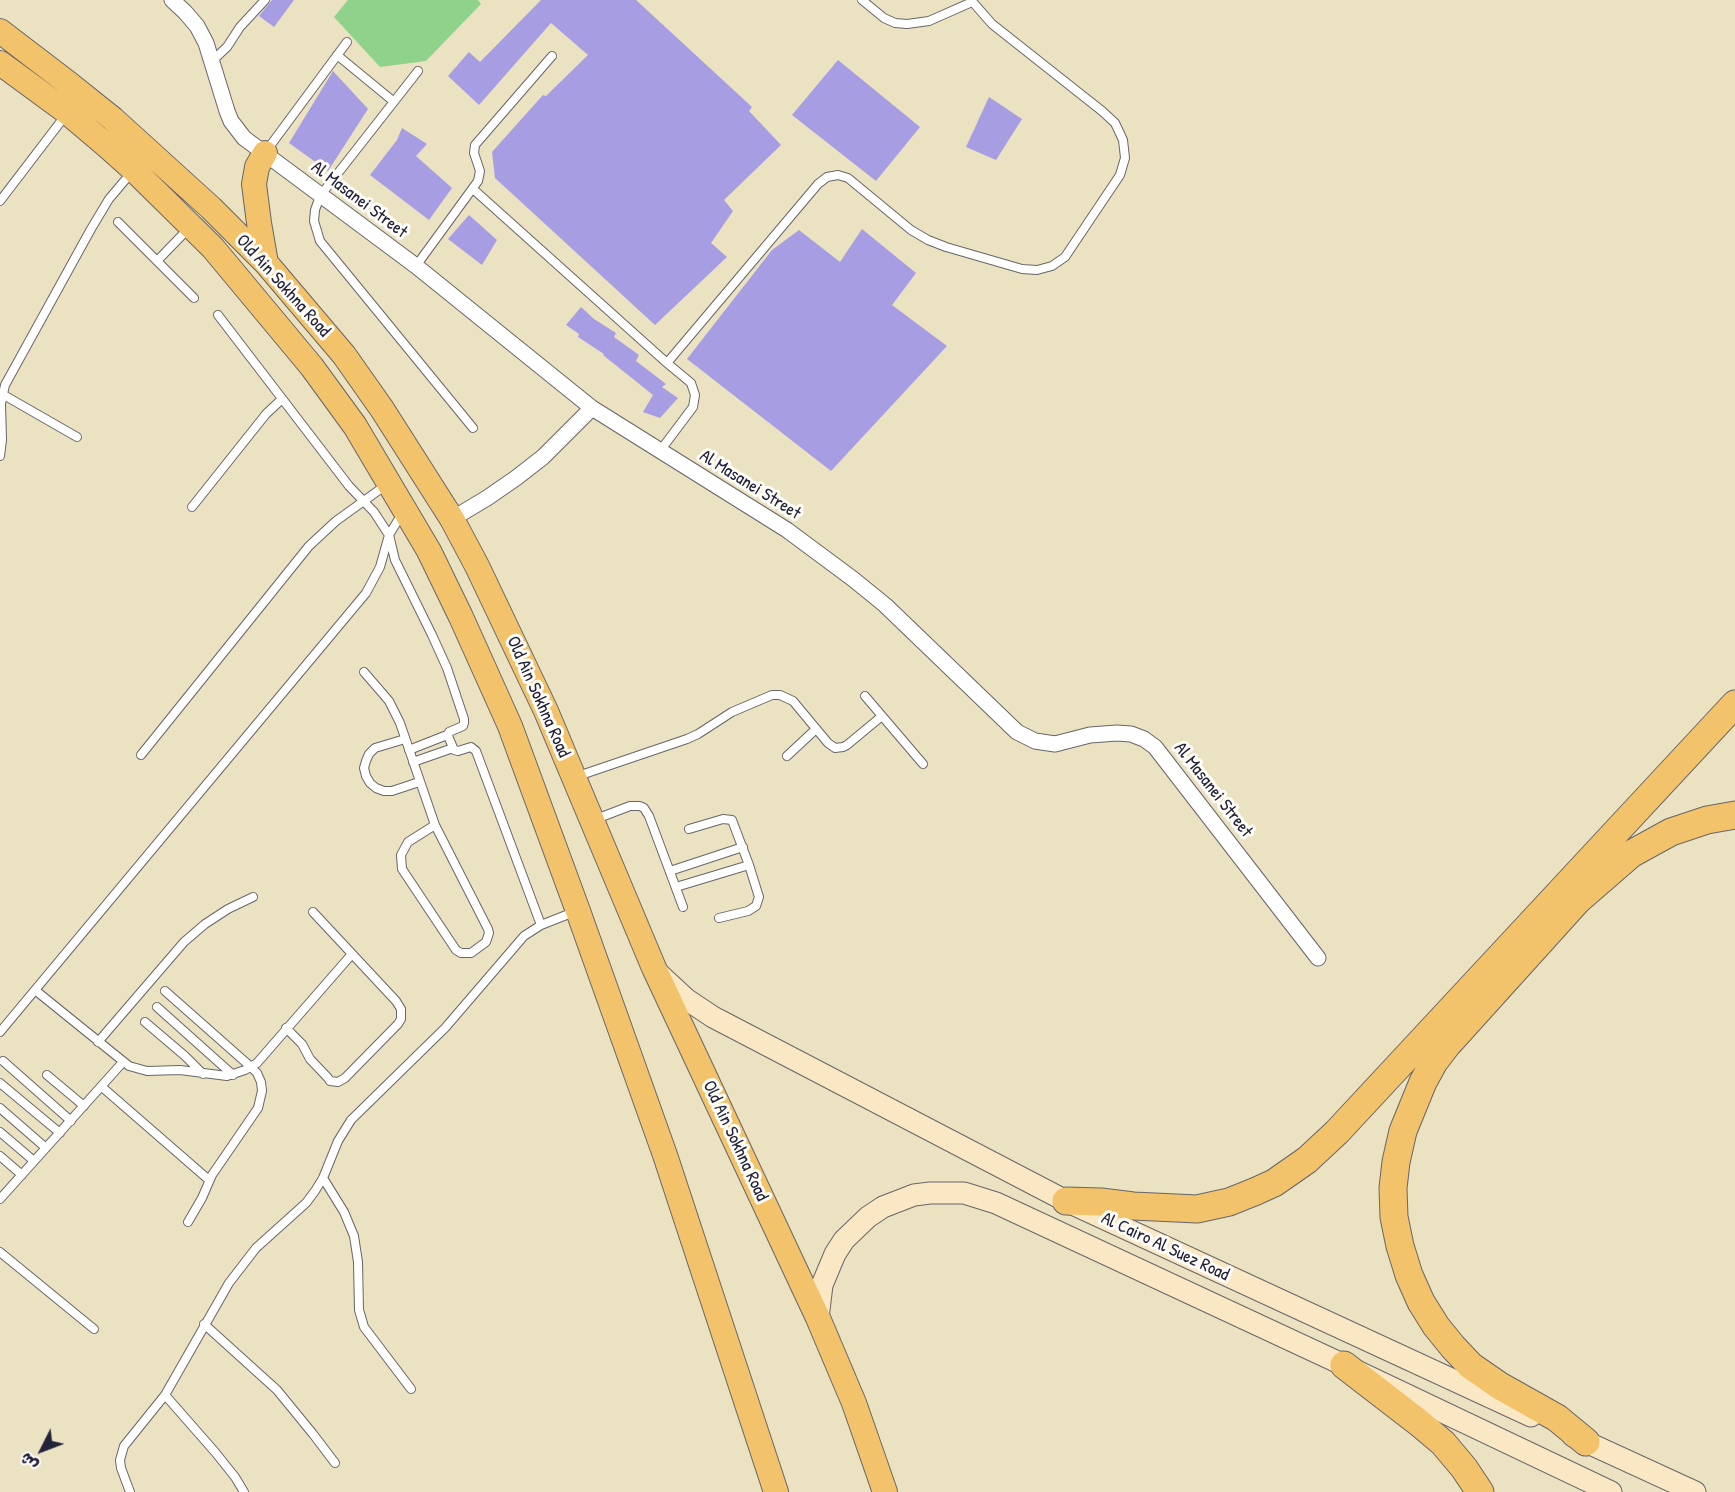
<!DOCTYPE html>
<html>
<head>
<meta charset="utf-8">
<style>
  body { margin:0 }
  #map { position:relative; width:1735px; height:1492px; overflow:hidden; background:#eae2c0; font-family:"Patrick Hand","Playpen Sans Arabic",sans-serif }
  canvas { display:block }
  .north { position:absolute; left:12px; top:1420px; width:60px; height:60px; -webkit-text-stroke:4px #fdfcf7; paint-order:stroke; rotate:228deg; font-size:16px; font-weight:700; line-height:24px; text-align:center; color:#22223b }
  .north::after { content:''; display:block; margin:auto; width:21px; height:27px; background:#22223b; clip-path:polygon(50% 0,100% 100%,50% 72%,0 100%) }
</style>
</head>
<body>
<div id="map">
<canvas width="1735" height="1492"></canvas>
<div class="north">ش</div>
</div>
<script>
const ctx = document.querySelector('canvas').getContext('2d');
ctx.lineJoin = 'round';
function fill(path, color) { ctx.fillStyle = color; ctx.fill(path, 'evenodd'); }
const toPath = rows => new Path2D(rows.map(r => 'M' + r).join(''));
function trace(path, color, width, dash) { ctx.strokeStyle = color; ctx.lineWidth = width; ctx.lineCap = dash ? 'butt' : 'round'; ctx.setLineDash(dash || []); ctx.stroke(path); }
function label(font, color, halo, rows, align = 'center') {
  ctx.font = font + ' "Patrick Hand",sans-serif'; ctx.lineWidth = 6; ctx.setLineDash([]); ctx.textBaseline = 'middle'; ctx.strokeStyle = halo; ctx.fillStyle = color; for (const [text, x, y, turn = 0] of rows) {
    ctx.save(); ctx.translate(x, y); ctx.rotate((+turn || 0) * Math.PI / 180); ctx.textAlign = isNaN(turn) ? turn : align; if (halo) ctx.strokeText(text, 0, 0); ctx.fillText(text, 0, 0); ctx.restore();
  }
}
fill(toPath([
  [348,0,478,0,481,4,426,61,380,67,334,17]
]), '#8ed28b');
fill(toPath([
  [272,0,294,0,274,27,259,16],
  [541,0,636,0,752,107,749,111,781,145,724,200,733,211,711,243,727,257,655,325,495,178,492,152,543,95,546,96,588,55,551,23,479,105,448,76,469,52,480,62],
  [838,60,920,127,876,181,792,115],
  [333,71,368,109,328,171,289,143],
  [989,97,1022,119,996,160,966,147],
  [402,128,427,144,416,156,452,188,429,220,370,175,397,140],
  [469,215,497,240,482,265,448,239],
  [862,229,916,273,892,305,947,346,831,471,687,359,772,250,799,230,840,262],
  [581,307,594,319,616,333,614,337,639,355,636,361,666,384,662,387,678,398,660,418,643,412,653,395,603,355,604,354,578,337,579,334,566,325]
]), '#a79de3');
const lane = toPath([
  [862,0,884,18,895,23,907,24,929,21,972,2],
  [337,55,393,101],
  [212,61,227,47,240,27,265,0],
  [418,71,320,196,315,210,314,221,320,241,473,428],
  [267,150,347,42],
  [473,189,667,363,691,383,695,395,693,407,660,451],
  [0,201,65,116],
  [118,222,194,298],
  [157,261,188,229],
  [416,266,478,181,480,171,474,153,475,145,552,56],
  [218,315,349,486,374,512,389,535,395,560,432,635,447,668,464,719,464,723,463,726,449,732,448,736,454,750,458,751,471,747,476,751,541,925],
  [667,363,818,184,827,177,838,175,848,178,911,230,928,240,946,247,1022,269,1037,270,1052,266,1065,257,1120,175,1125,158,1123,140,1115,123,1102,111,992,24,971,0],
  [2,394,77,437],
  [0,456,2,440,1,404,5,385,91,229,109,199,131,173],
  [192,507,266,414,282,399],
  [364,672,389,701,400,723,435,825,488,929,489,933,486,942,471,953,461,953,456,950,402,869,401,855,408,842,435,825],
  [865,696,923,764],
  [405,739,375,748,369,754,366,761,364,768,366,776,370,783,376,788,384,791,392,791,419,782],
  [409,750,447,735],
  [141,755,309,546,336,521,386,485],
  [787,756,816,729],
  [413,762,453,748],
  [578,776,687,739,698,734,732,712,772,695,780,695,793,701,828,743,835,748,843,747,847,745,882,716],
  [596,819,630,806,640,806,644,808,649,816,683,907],
  [689,829,723,819,732,820,749,865,759,897,756,906,748,911,719,918],
  [670,871,743,847],
  [676,887,749,865],
  [35,990,129,1066,147,1071,180,1070,227,1076,245,1070,257,1063,352,954],
  [165,991,251,1067,257,1073,261,1082,262,1091,258,1108,212,1175,202,1198,188,1222],
  [157,1007,233,1075],
  [145,1022,185,1056,203,1074],
  [286,1028,302,1044,310,1059,328,1078,330,1081,338,1082,345,1078,398,1024,401,1019,401,1009,396,1001,313,912],
  [0,1032,366,593,380,567,389,535,403,512],
  [98,1042,184,942,205,924,228,909,253,897],
  [3,1061,71,1121],
  [47,1075,84,1106],
  [0,1083,60,1133],
  [102,1087,209,1180],
  [0,1108,46,1148],
  [0,1132,34,1161],
  [0,1156,22,1175],
  [323,1178,344,1212,354,1236,358,1262,359,1310,364,1327,411,1389],
  [0,1199,123,1062],
  [0,1252,94,1329],
  [204,1324,277,1390,313,1434,335,1463],
  [165,1395,215,1452,235,1477,244,1492],
  [130,1492,121,1468,120,1460,124,1446,165,1395,229,1283,256,1248,306,1203,315,1191,323,1178,338,1141,351,1120,445,1028,524,936,541,925,574,912]
]);
const street = toPath([
  [172,0,185,12,197,26,206,43,227,111,231,121,244,138,416,266,592,408,787,530,853,579,885,605,1017,732,1035,741,1055,744,1090,735,1117,733,1131,734,1144,739,1155,747,1318,958],
  [452,519,487,498,516,478,543,457,592,408]
]);
const secondary = toPath([
  [659,974,686,999,713,1017,1066,1201,1531,1416],
  [818,1318,822,1285,835,1254,844,1240,868,1217,883,1207,914,1195,930,1193,964,1193,996,1203,1344,1365,1611,1492],
  [1573,1436,1695,1492]
]);
const primary = toPath([
  [0,31,68,83,113,119,211,208,266,263,344,355,382,409,452,519,477,566,546,711,654,968,818,1318,854,1403,885,1492],
  [0,63,67,112,106,145,134,170,213,248,312,367,355,426,429,551,461,617,510,726,578,911,665,1155,776,1492],
  [265,153,257,167,254,184,259,223,266,263]
]);
const highway = toPath([
  [1066,1201,1101,1202,1133,1206,1197,1209,1229,1202,1254,1192,1274,1183,1307,1160,1337,1132,1735,704],
  [1344,1365,1418,1422,1443,1443,1464,1468,1480,1492],
  [1586,1442,1557,1418,1500,1386,1471,1366,1453,1347,1436,1326,1421,1302,1409,1275,1400,1246,1394,1217,1393,1188,1396,1162,1403,1131,1423,1082,1434,1062,1447,1045,1578,900,1631,854,1671,832,1707,820,1735,815]
]);
trace(lane, '#68656a', 10);
trace(street, '#68656a', 17);
trace(secondary, '#68656a', 23);
trace(primary, '#68656a', 26);
trace(highway, '#68656a', 29);
trace(lane, '#fff', 8);
trace(street, '#fff', 15);
trace(secondary, '#fae7c3', 21);
trace(primary, '#f2c36a', 24);
trace(highway, '#f2c36a', 27);
label('18px', '#22223b', '#fdfcf7', [
  ["Al Masanei Street",359,200,37],
  ["Old Ain Sokhna Road",283,286,48],
  ["Al Masanei Street",750,485,32],
  ["Old Ain Sokhna Road",538,697,66],
  ["Al Masanei Street",1213,790,52],
  ["Old Ain Sokhna Road",735,1141,65],
  ["Al Cairo Al Suez Road",1165,1247,25]
]);
</script>
</body>
</html>
